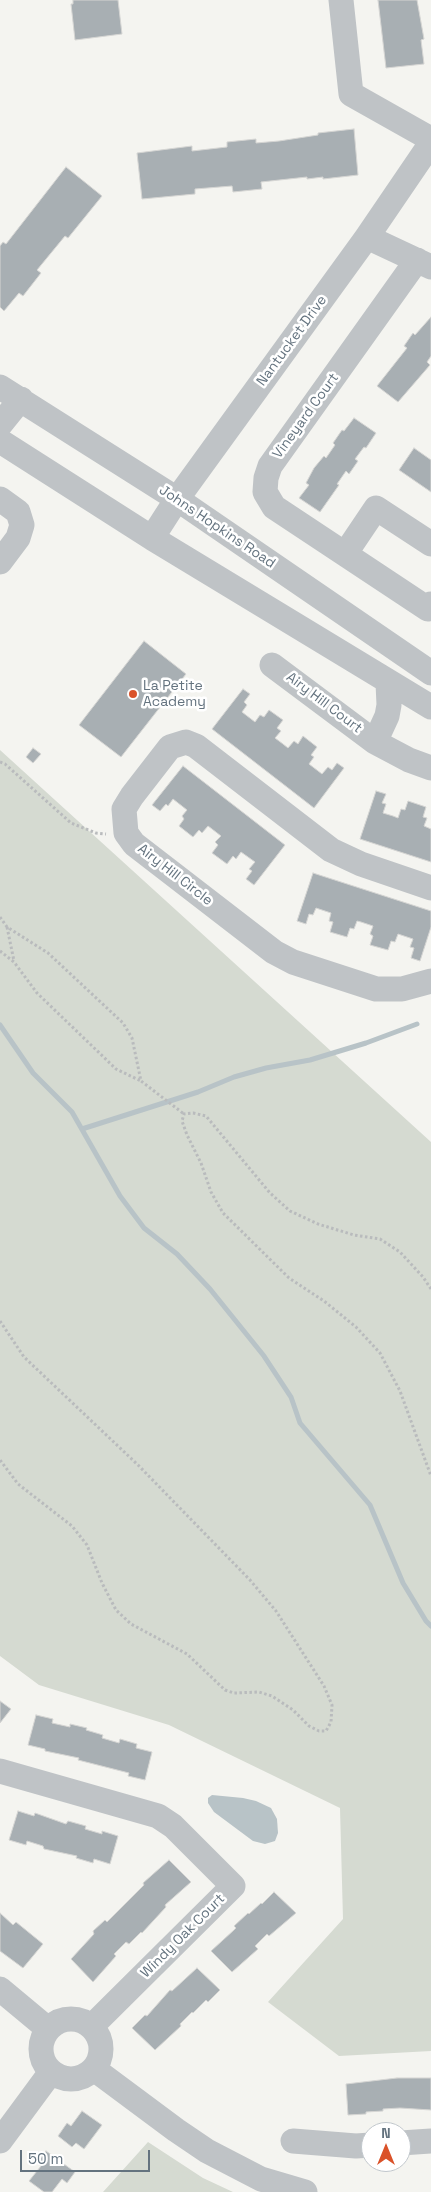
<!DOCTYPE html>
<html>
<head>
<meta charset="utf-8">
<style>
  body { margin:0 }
  #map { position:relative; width:431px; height:2192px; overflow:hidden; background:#f4f4f0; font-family:"Space Grotesk",sans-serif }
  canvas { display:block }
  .north { position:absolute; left:361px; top:2122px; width:50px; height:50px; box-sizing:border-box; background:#fff; border:1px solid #c1c7cc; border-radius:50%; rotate:0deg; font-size:14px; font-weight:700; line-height:20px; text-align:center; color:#64737f }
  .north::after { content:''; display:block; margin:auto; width:18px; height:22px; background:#da5229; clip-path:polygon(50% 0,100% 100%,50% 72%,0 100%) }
  .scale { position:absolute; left:20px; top:2150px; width:130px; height:22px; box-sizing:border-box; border:2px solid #64737f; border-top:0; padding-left:6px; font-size:15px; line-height:18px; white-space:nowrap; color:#64737f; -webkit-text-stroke:4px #fff; paint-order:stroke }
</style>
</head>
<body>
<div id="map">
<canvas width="431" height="2192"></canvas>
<div class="north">N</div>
<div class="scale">50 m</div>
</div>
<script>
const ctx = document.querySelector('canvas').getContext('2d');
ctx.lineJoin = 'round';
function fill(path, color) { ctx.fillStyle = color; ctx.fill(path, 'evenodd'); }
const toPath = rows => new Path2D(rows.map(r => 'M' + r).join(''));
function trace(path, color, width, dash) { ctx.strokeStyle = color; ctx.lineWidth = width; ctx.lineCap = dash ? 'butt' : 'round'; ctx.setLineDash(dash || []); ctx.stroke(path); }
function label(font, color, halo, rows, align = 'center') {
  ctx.font = font + ' "Space Grotesk",sans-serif'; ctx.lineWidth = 5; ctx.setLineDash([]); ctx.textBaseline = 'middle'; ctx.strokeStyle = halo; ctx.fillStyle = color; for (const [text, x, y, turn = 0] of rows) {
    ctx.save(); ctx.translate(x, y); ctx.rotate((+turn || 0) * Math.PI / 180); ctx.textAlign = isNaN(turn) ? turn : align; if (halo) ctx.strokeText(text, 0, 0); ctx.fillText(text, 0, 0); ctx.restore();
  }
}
fill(toPath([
  [0,750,431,1142,431,2051,339,2056,268,2002,343,1919,340,1808,169,1725,39,1685,0,1656],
  [148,2142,203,2178,233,2192,103,2192]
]), '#d5dad1');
fill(toPath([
  [212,1795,243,1798,256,1801,271,1808,277,1819,278,1833,275,1841,265,1844,253,1841,214,1812,208,1803,208,1798]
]), '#b8c3c7');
trace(toPath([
  [0,1025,33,1073,72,1112,120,1196,144,1228,177,1254,210,1289,264,1356,291,1397,300,1423,370,1505,403,1583,426,1621,431,1626],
  [82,1129,198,1092,234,1077,266,1068,310,1060,366,1043,417,1024]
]), '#b8c3c7', 5);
const building = toPath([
  [73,0,118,0,122,34,75,40,71,4,73,4,73,0],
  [378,0,417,0,424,39,421,40,424,64,386,68,378,0],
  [354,129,358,175,323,179,323,177,307,179,307,177,261,182,262,189,233,192,232,186,195,189,195,194,142,199,137,153,192,146,192,151,227,147,227,142,256,139,256,143,279,141,318,135,318,133,354,129],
  [66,167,102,196,68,238,65,236,37,270,41,273,23,296,19,293,4,311,0,307,0,246,3,242,6,244,66,167],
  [431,317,431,356,427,362,430,365,398,402,377,386,407,348,404,346,413,333,415,335,431,317],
  [354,418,376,433,366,448,364,447,355,459,358,461,349,474,346,471,337,484,339,485,320,512,299,498,309,485,306,483,314,468,324,456,326,458,335,445,333,443,342,430,344,431,354,418],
  [414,448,431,460,431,492,399,470,414,448],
  [144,641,186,674,121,757,79,725,144,641],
  [243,689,250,694,244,702,247,705,242,712,255,722,260,715,264,717,269,710,283,720,277,728,281,731,275,738,283,744,288,748,294,741,298,744,303,736,317,747,311,755,314,757,309,764,322,774,328,767,332,770,337,763,344,768,314,808,212,729,243,689],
  [33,748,41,754,33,763,26,757,33,748],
  [183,766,285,845,254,885,246,879,252,871,249,869,255,862,241,852,236,859,233,856,227,864,212,853,218,845,215,842,221,836,212,829,208,826,202,833,199,830,193,837,179,826,184,819,182,816,187,810,173,799,168,806,166,804,160,811,152,805,183,766],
  [376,791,386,794,382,803,386,804,383,813,393,816,398,818,401,809,405,810,408,801,426,807,423,817,427,818,424,826,431,829,431,862,360,839,376,791],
  [313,873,431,911,431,927,420,961,411,958,414,948,410,947,413,939,398,934,395,942,391,941,388,950,370,945,373,936,370,934,373,926,361,922,357,921,354,929,350,928,347,937,330,932,333,922,329,921,331,913,316,908,313,915,309,914,306,924,297,921,313,873],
  [0,1701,11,1709,0,1723,0,1701],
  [36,1715,53,1719,52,1723,70,1727,70,1724,87,1728,86,1730,103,1735,102,1738,119,1743,120,1739,137,1744,136,1748,152,1752,145,1780,128,1776,129,1773,78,1760,79,1758,45,1751,45,1749,28,1745,36,1715],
  [18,1811,34,1816,35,1813,66,1824,68,1821,86,1826,85,1829,102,1834,102,1831,118,1836,110,1864,94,1859,93,1863,76,1858,77,1856,44,1849,43,1846,27,1841,26,1845,9,1840,18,1811],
  [169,1860,191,1882,165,1905,166,1907,142,1933,141,1932,129,1944,126,1942,114,1954,116,1956,93,1982,71,1959,94,1934,93,1931,105,1920,107,1922,144,1885,143,1883,169,1860],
  [274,1892,296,1913,269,1936,267,1934,255,1946,258,1949,232,1972,211,1951,234,1930,236,1928,234,1926,248,1913,249,1914,261,1903,262,1904,274,1892],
  [0,1913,13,1925,16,1922,43,1944,23,1968,0,1951,0,1913],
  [197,1968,220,1990,208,2002,206,2000,193,2013,192,2012,180,2024,181,2026,155,2050,132,2028,145,2015,147,2016,170,1990,172,1991,197,1968],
  [397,2078,431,2078,431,2110,400,2108,383,2109,383,2111,366,2112,366,2114,348,2115,346,2084,397,2078],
  [82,2111,102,2125,84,2149,76,2143,72,2147,58,2136,67,2123,71,2126,82,2111],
  [46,2151,75,2172,67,2183,62,2179,52,2192,44,2192,29,2181,41,2166,37,2163,46,2151]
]);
fill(building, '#a8afb3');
trace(building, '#d5d5d3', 1);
trace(toPath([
  [0,762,5,764,71,823,96,833,106,834],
  [0,917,7,927,48,953,123,1023,132,1038,141,1081,184,1114],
  [7,927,14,961],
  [0,951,14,962,37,993,116,1069,141,1081],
  [431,1289,423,1277,400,1252,380,1239,354,1235,318,1224,290,1211,270,1193,206,1116,193,1113,184,1114,182,1121,187,1135,201,1163,211,1192,223,1213,289,1278,324,1301,356,1327,380,1353,400,1391,431,1476],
  [0,1321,24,1357,138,1465,250,1580,276,1611,324,1686,332,1705,331,1722,326,1731,319,1731,309,1726,293,1710,272,1696,259,1692,234,1693,225,1690,187,1654,131,1624,116,1610,102,1583,87,1545,72,1526,18,1484,0,1460]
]), '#b9bbbd', 3, [2.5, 2.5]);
trace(toPath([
  [341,0,351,94,431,139],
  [367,237,431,267],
  [417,260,270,466,266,478,265,492,274,507,428,609,431,604],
  [0,387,177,499,431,673],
  [0,425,21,399],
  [0,441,152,538,431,707],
  [0,499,18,512,22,525,18,538,0,562],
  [152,538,177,499,367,237,431,143],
  [345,554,376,508,431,544],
  [272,665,375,742,409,760,431,768],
  [375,742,387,716,389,705,388,683],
  [431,888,361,864,331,850,196,746,186,742,170,747,132,796,124,809,126,833,134,844,274,952,293,962,376,989,402,989,431,981],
  [0,1771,158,1816,173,1826,233,1886,91,2027],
  [0,1989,48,2029],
  '41 2049a30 30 0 1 1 60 0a30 30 0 1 1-60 0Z',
  [94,2069,176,2130,207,2151,261,2179,305,2192],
  [0,2141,51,2072],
  [293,2141,356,2146,371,2145],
  [401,2143,431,2141]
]), '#bfc3c6', 25);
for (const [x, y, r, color] of [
  [133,694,5,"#da5229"]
]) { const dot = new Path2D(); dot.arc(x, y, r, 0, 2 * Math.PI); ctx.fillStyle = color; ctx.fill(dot); trace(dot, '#fff', 2); }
label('14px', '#64737f', '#fff', [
  ["Nantucket Drive",292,341,-54],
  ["Vineyard Court",306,416,-54],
  ["Johns Hopkins Road",217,527,34],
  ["Airy Hill Court",324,703,37],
  ["Airy Hill Circle",175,875,38],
  ["Windy Oak Court",183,1936,-45]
]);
label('14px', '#64737f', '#fff', [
  ["La Petite",143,686],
  ["Academy",143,702]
], 'left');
</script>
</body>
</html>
